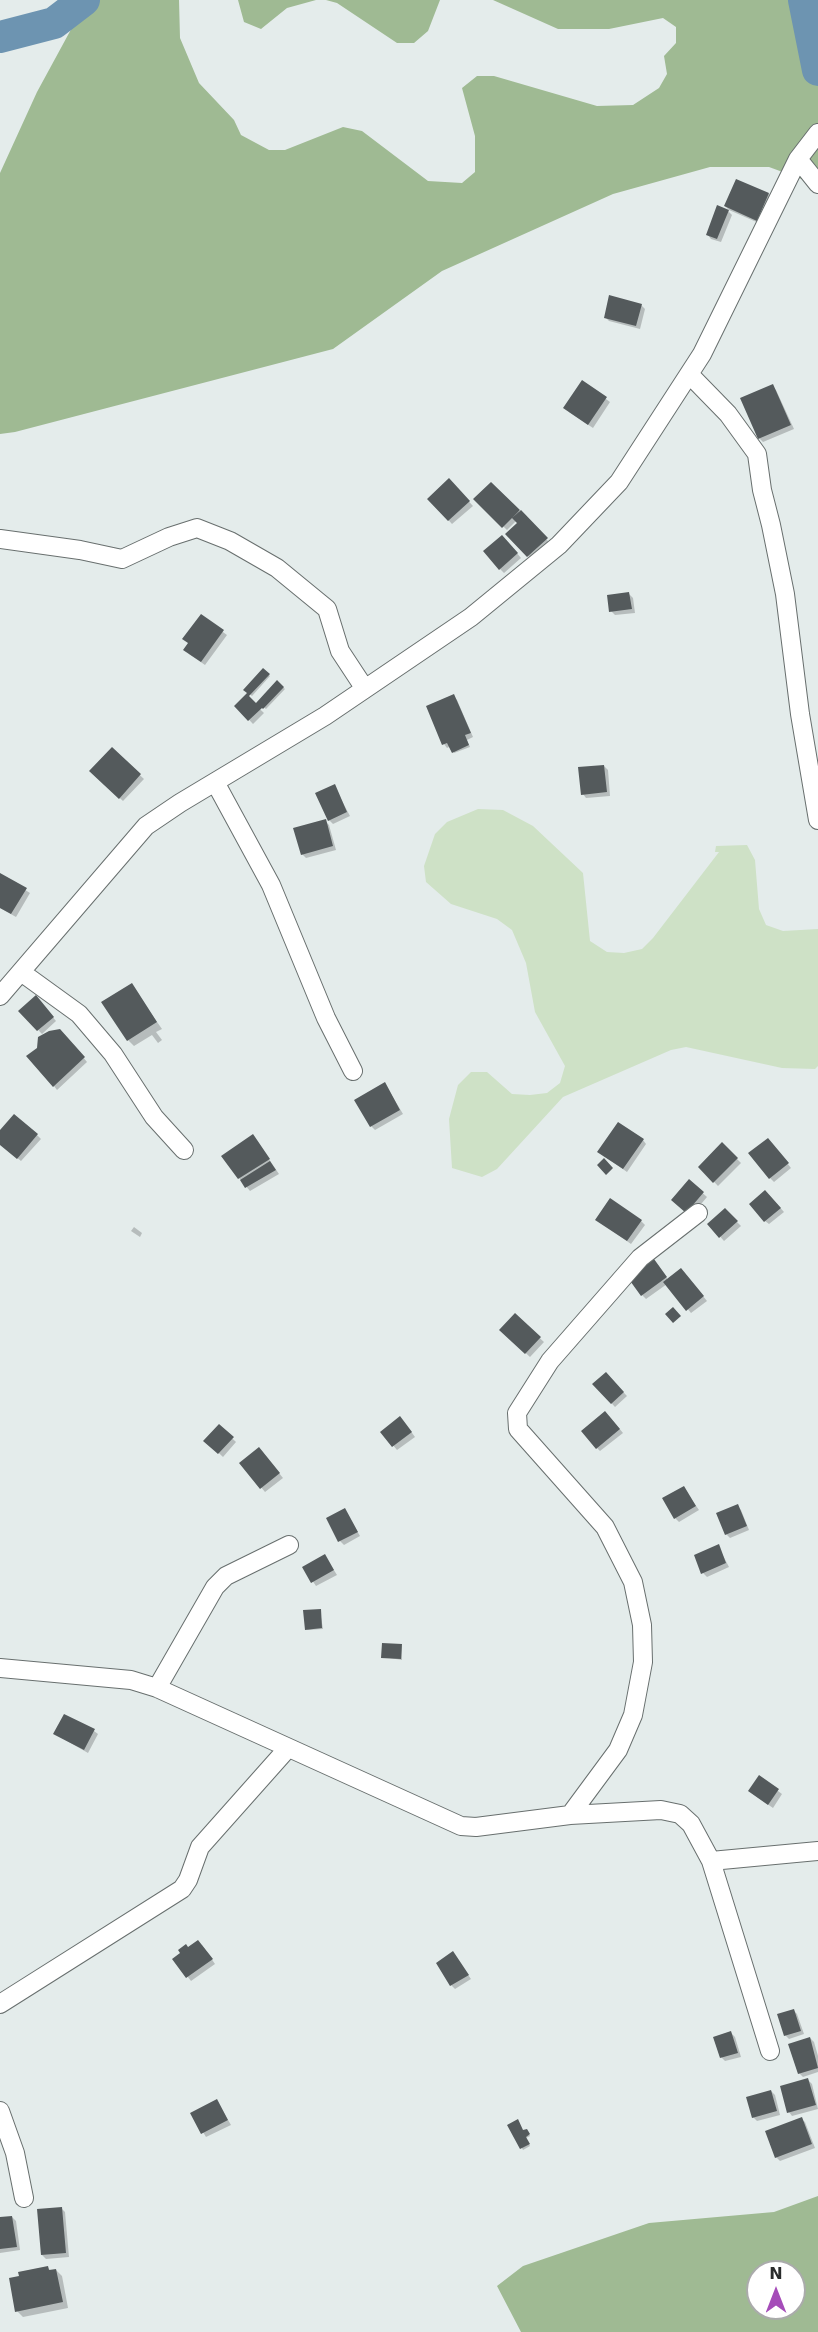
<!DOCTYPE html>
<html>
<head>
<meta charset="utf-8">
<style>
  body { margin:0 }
  #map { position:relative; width:818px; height:2332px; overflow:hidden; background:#e4eceb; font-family:"DejaVu Sans",sans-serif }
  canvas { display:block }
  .north { position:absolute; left:746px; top:2260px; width:60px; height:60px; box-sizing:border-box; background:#fff; border:2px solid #aaabab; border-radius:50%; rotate:0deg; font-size:16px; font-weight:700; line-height:24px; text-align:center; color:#2a2c2c }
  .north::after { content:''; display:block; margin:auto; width:21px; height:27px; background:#a54cb9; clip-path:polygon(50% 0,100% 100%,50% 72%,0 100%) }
</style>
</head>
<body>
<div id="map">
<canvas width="818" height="2332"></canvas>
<div class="north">N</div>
</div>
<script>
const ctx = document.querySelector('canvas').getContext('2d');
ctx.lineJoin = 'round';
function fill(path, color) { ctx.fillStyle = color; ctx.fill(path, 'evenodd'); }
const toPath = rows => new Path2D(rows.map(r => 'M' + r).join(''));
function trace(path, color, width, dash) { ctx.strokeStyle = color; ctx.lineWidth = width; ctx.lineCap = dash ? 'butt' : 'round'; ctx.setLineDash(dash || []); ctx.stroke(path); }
fill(toPath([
  [478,809,503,810,533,826,583,873,590,941,607,952,624,953,642,949,653,938,719,852,715,852,716,846,747,845,755,860,759,909,766,925,783,931,818,929,818,1066,815,1069,782,1068,686,1047,671,1050,563,1097,497,1169,482,1177,452,1168,449,1119,458,1085,471,1072,487,1072,512,1094,530,1095,547,1093,560,1083,565,1066,535,1012,526,963,512,930,497,919,451,904,426,882,424,866,435,834,447,822]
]), '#cee1c6');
fill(toPath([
  [87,0,179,0,180,38,199,83,234,120,241,135,269,150,285,150,343,127,362,131,428,181,462,183,475,172,475,136,462,88,477,76,494,76,597,106,633,105,659,88,667,74,664,56,676,43,676,27,663,18,609,29,558,29,493,0,818,0,818,185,769,167,710,167,613,194,442,271,333,349,15,432,0,434,0,173,37,92],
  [238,0,316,0,287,8,261,29,244,22],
  [326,0,440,0,428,31,414,43,397,43,337,3],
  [818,2196,818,2332,521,2332,497,2286,523,2266,649,2223,774,2212],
  [758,2272,794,2272,794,2308,758,2308]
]), '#9fba93');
fill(toPath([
  [737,180,769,194,773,198,761,224,729,210,725,206],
  [728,211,732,215,721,242,711,239,708,235],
  [641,305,645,309,640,329,609,321,605,317],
  [583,382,610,402,593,428,569,412],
  [772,386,776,390,794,429,763,442,759,438],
  [449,480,473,506,452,524,429,499],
  [491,484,550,543,532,560,507,534,519,523,517,520,507,530,475,499],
  [506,540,521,558,504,573,500,569],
  [629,594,633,598,635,613,615,615,611,611],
  [201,616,227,635,205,665,189,654],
  [263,670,270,676,252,696,245,690],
  [277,682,285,689,266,709,258,702],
  [246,696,264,713,253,724,236,706],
  [453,696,457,700,473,737,467,740,470,747,454,753,451,746,447,748,444,744],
  [112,749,144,779,123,801,91,771],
  [604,766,608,770,610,796,586,798,583,794],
  [334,786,350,816,333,824,329,820],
  [325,821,329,825,336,850,306,858,302,854],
  [0,874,30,893,16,917,0,908],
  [131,985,162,1029,156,1032,162,1040,158,1043,152,1035,134,1046,128,1040],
  [40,1001,56,1021,42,1034,20,1011],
  [64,1034,87,1062,57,1090,54,1086,39,1049],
  [385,1084,403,1114,375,1130,371,1126],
  [0,1132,37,1135,41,1139,21,1161,0,1144],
  [256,1140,279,1174,250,1191,239,1178],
  [643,1140,646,1144,627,1172,603,1155],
  [722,1144,741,1163,718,1186,700,1167],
  [772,1144,791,1168,774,1182,770,1178],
  [689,1181,707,1197,691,1216],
  [769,1195,784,1212,769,1224,765,1221],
  [725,1210,741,1226,724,1241,709,1224],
  [641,1221,645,1225,631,1244,601,1223],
  [134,1227,142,1233,140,1237,131,1231],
  [658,1265,668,1280,685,1274,707,1301,691,1313,667,1284,646,1299,642,1295],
  [515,1315,544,1342,530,1357,501,1330],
  [606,1374,627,1396,615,1407,594,1384],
  [609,1416,623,1433,600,1451,597,1448],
  [404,1422,415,1437,397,1450,382,1432],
  [219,1426,236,1442,223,1457,206,1441],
  [263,1453,283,1478,265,1492,241,1463],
  [683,1487,699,1510,679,1522,675,1518],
  [737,1506,741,1510,749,1530,730,1538,726,1534],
  [345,1510,360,1536,344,1545,340,1541],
  [718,1546,729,1567,707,1577,703,1573],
  [325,1556,337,1575,316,1586,304,1568],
  [320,1611,323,1629,308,1630,306,1629],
  [402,1646,402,1660,383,1657],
  [94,1731,98,1734,88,1753,55,1734],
  [759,1777,782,1794,773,1808,753,1794],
  [202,1945,215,1964,191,1981,174,1959,189,1948],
  [453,1953,471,1979,455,1989,451,1985],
  [793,2010,797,2014,804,2034,789,2039,785,2035],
  [731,2033,735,2037,741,2057,725,2061,721,2057],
  [810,2038,814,2042,818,2056,818,2072,803,2077,799,2073],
  [808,2080,812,2084,818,2109,792,2116,789,2112],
  [771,2091,775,2095,780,2115,757,2121,753,2117],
  [217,2101,231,2125,206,2137,192,2114],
  [801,2119,805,2122,815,2148,780,2161,776,2157],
  [509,2125,528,2132,530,2136,526,2138,530,2146,523,2150],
  [61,2208,65,2212,69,2257,46,2259,42,2255],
  [12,2217,16,2221,20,2250,0,2253,0,2219],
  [48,2268,51,2271,56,2270,62,2276,68,2308,23,2317,17,2311]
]), '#0003');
trace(toPath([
  [804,0,818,70],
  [0,37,54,23,84,0]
]), '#6d94b1', 32);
fill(toPath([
  [736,179,769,193,757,221,724,206],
  [717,205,729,210,717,239,706,235],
  [609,295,642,304,636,326,604,318],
  [582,380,607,397,588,425,563,408],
  [773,384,791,425,758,439,740,398],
  [449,478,470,501,448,521,427,499],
  [491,482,520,510,502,528,473,499],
  [521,510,548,538,527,557,505,534,517,523,512,518],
  [502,535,518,553,499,570,483,551],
  [629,592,632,609,609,612,607,595],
  [201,614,224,630,201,662,183,650,188,643,182,639],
  [263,668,270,674,249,696,256,703,277,680,284,687,263,709,262,708,248,721,234,706,247,693,243,690],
  [454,694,471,733,465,735,469,745,452,753,447,743,442,745,426,706],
  [112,747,141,774,119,799,89,771],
  [604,765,607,792,581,795,578,767],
  [335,784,347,812,328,821,315,793],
  [326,819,333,846,301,855,293,828],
  [0,873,27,888,11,914,0,908],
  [132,983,157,1022,127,1041,101,1002],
  [36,995,54,1017,37,1031,18,1011],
  [60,1029,85,1057,53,1087,26,1056,37,1048,38,1037,49,1031],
  [385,1082,400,1110,370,1127,354,1100],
  [14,1114,38,1134,17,1159,0,1145,0,1130],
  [618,1122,644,1139,623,1169,597,1152],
  [253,1134,270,1159,238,1179,221,1156],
  [768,1138,789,1163,769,1179,748,1153],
  [722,1142,738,1158,713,1183,698,1167],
  [604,1158,613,1168,606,1175,597,1165],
  [270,1161,276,1170,245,1188,240,1180],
  [689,1179,704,1192,686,1213,671,1200],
  [765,1190,781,1208,764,1222,749,1204],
  [610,1198,642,1220,627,1241,595,1220],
  [725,1208,738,1221,719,1238,707,1224],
  [654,1259,667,1277,641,1296,628,1278],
  [681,1268,704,1296,686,1311,663,1282],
  [673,1307,681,1316,673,1323,665,1314],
  [515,1313,541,1337,525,1354,499,1330],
  [606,1372,624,1392,611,1404,592,1384],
  [605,1411,620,1429,596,1449,581,1431],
  [400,1416,412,1432,392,1447,380,1432],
  [219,1424,234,1437,218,1454,203,1441],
  [259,1447,280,1473,260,1489,239,1463],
  [684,1486,696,1506,674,1519,662,1498],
  [738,1504,747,1526,725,1535,716,1513],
  [345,1508,358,1532,338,1542,326,1518],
  [719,1544,726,1563,701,1574,694,1555],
  [325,1554,334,1570,311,1583,302,1567],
  [321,1609,322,1628,305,1630,303,1610],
  [382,1643,402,1644,401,1659,381,1658],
  [64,1714,95,1729,84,1750,53,1734],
  [759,1775,779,1789,768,1805,748,1791],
  [198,1940,213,1959,186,1978,172,1959,180,1953,178,1950,186,1944,188,1947],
  [453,1951,469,1975,450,1986,436,1963],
  [794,2009,801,2031,784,2036,777,2014],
  [731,2031,738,2053,720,2058,713,2037],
  [810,2037,818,2068,798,2074,788,2044],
  [808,2078,816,2105,787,2113,780,2086],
  [771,2090,777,2111,752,2118,746,2097],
  [217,2099,228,2120,201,2134,190,2113],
  [802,2117,812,2144,775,2158,765,2131],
  [518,2119,523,2130,527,2129,530,2134,526,2137,530,2144,520,2149,507,2125],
  [62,2207,66,2253,41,2255,37,2209],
  [12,2216,17,2247,0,2249,0,2217],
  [48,2266,49,2270,56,2269,63,2302,15,2312,9,2278,19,2276,18,2272]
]), '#545a5c');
const minor = toPath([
  [798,159,818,184],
  [689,374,728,414,757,454,762,490,771,525,785,594,800,714,818,820],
  [0,539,80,550,122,559,169,537,197,528,230,541,277,568,327,609,340,651,365,689],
  [215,782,271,885,326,1018,353,1071],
  [21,972,79,1014,113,1054,154,1117,184,1150],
  [0,996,146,826,180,803,325,716,471,617,559,545,619,482,702,354,798,159,818,133],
  [0,1668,131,1680,157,1688,461,1826,476,1827,570,1815,661,1810,680,1814,691,1824,711,1861,770,2051],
  [157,1688,215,1587,226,1576,289,1545],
  [570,1815,618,1750,633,1715,643,1662,642,1625,633,1582,605,1527,518,1429,517,1413,550,1361,640,1258,698,1213],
  [711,1861,818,1851],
  [0,2004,182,1889,188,1880,200,1847,288,1748],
  [0,2111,15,2153,24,2198]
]);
trace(minor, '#686f6e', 20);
trace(minor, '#fff', 18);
</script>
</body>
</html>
